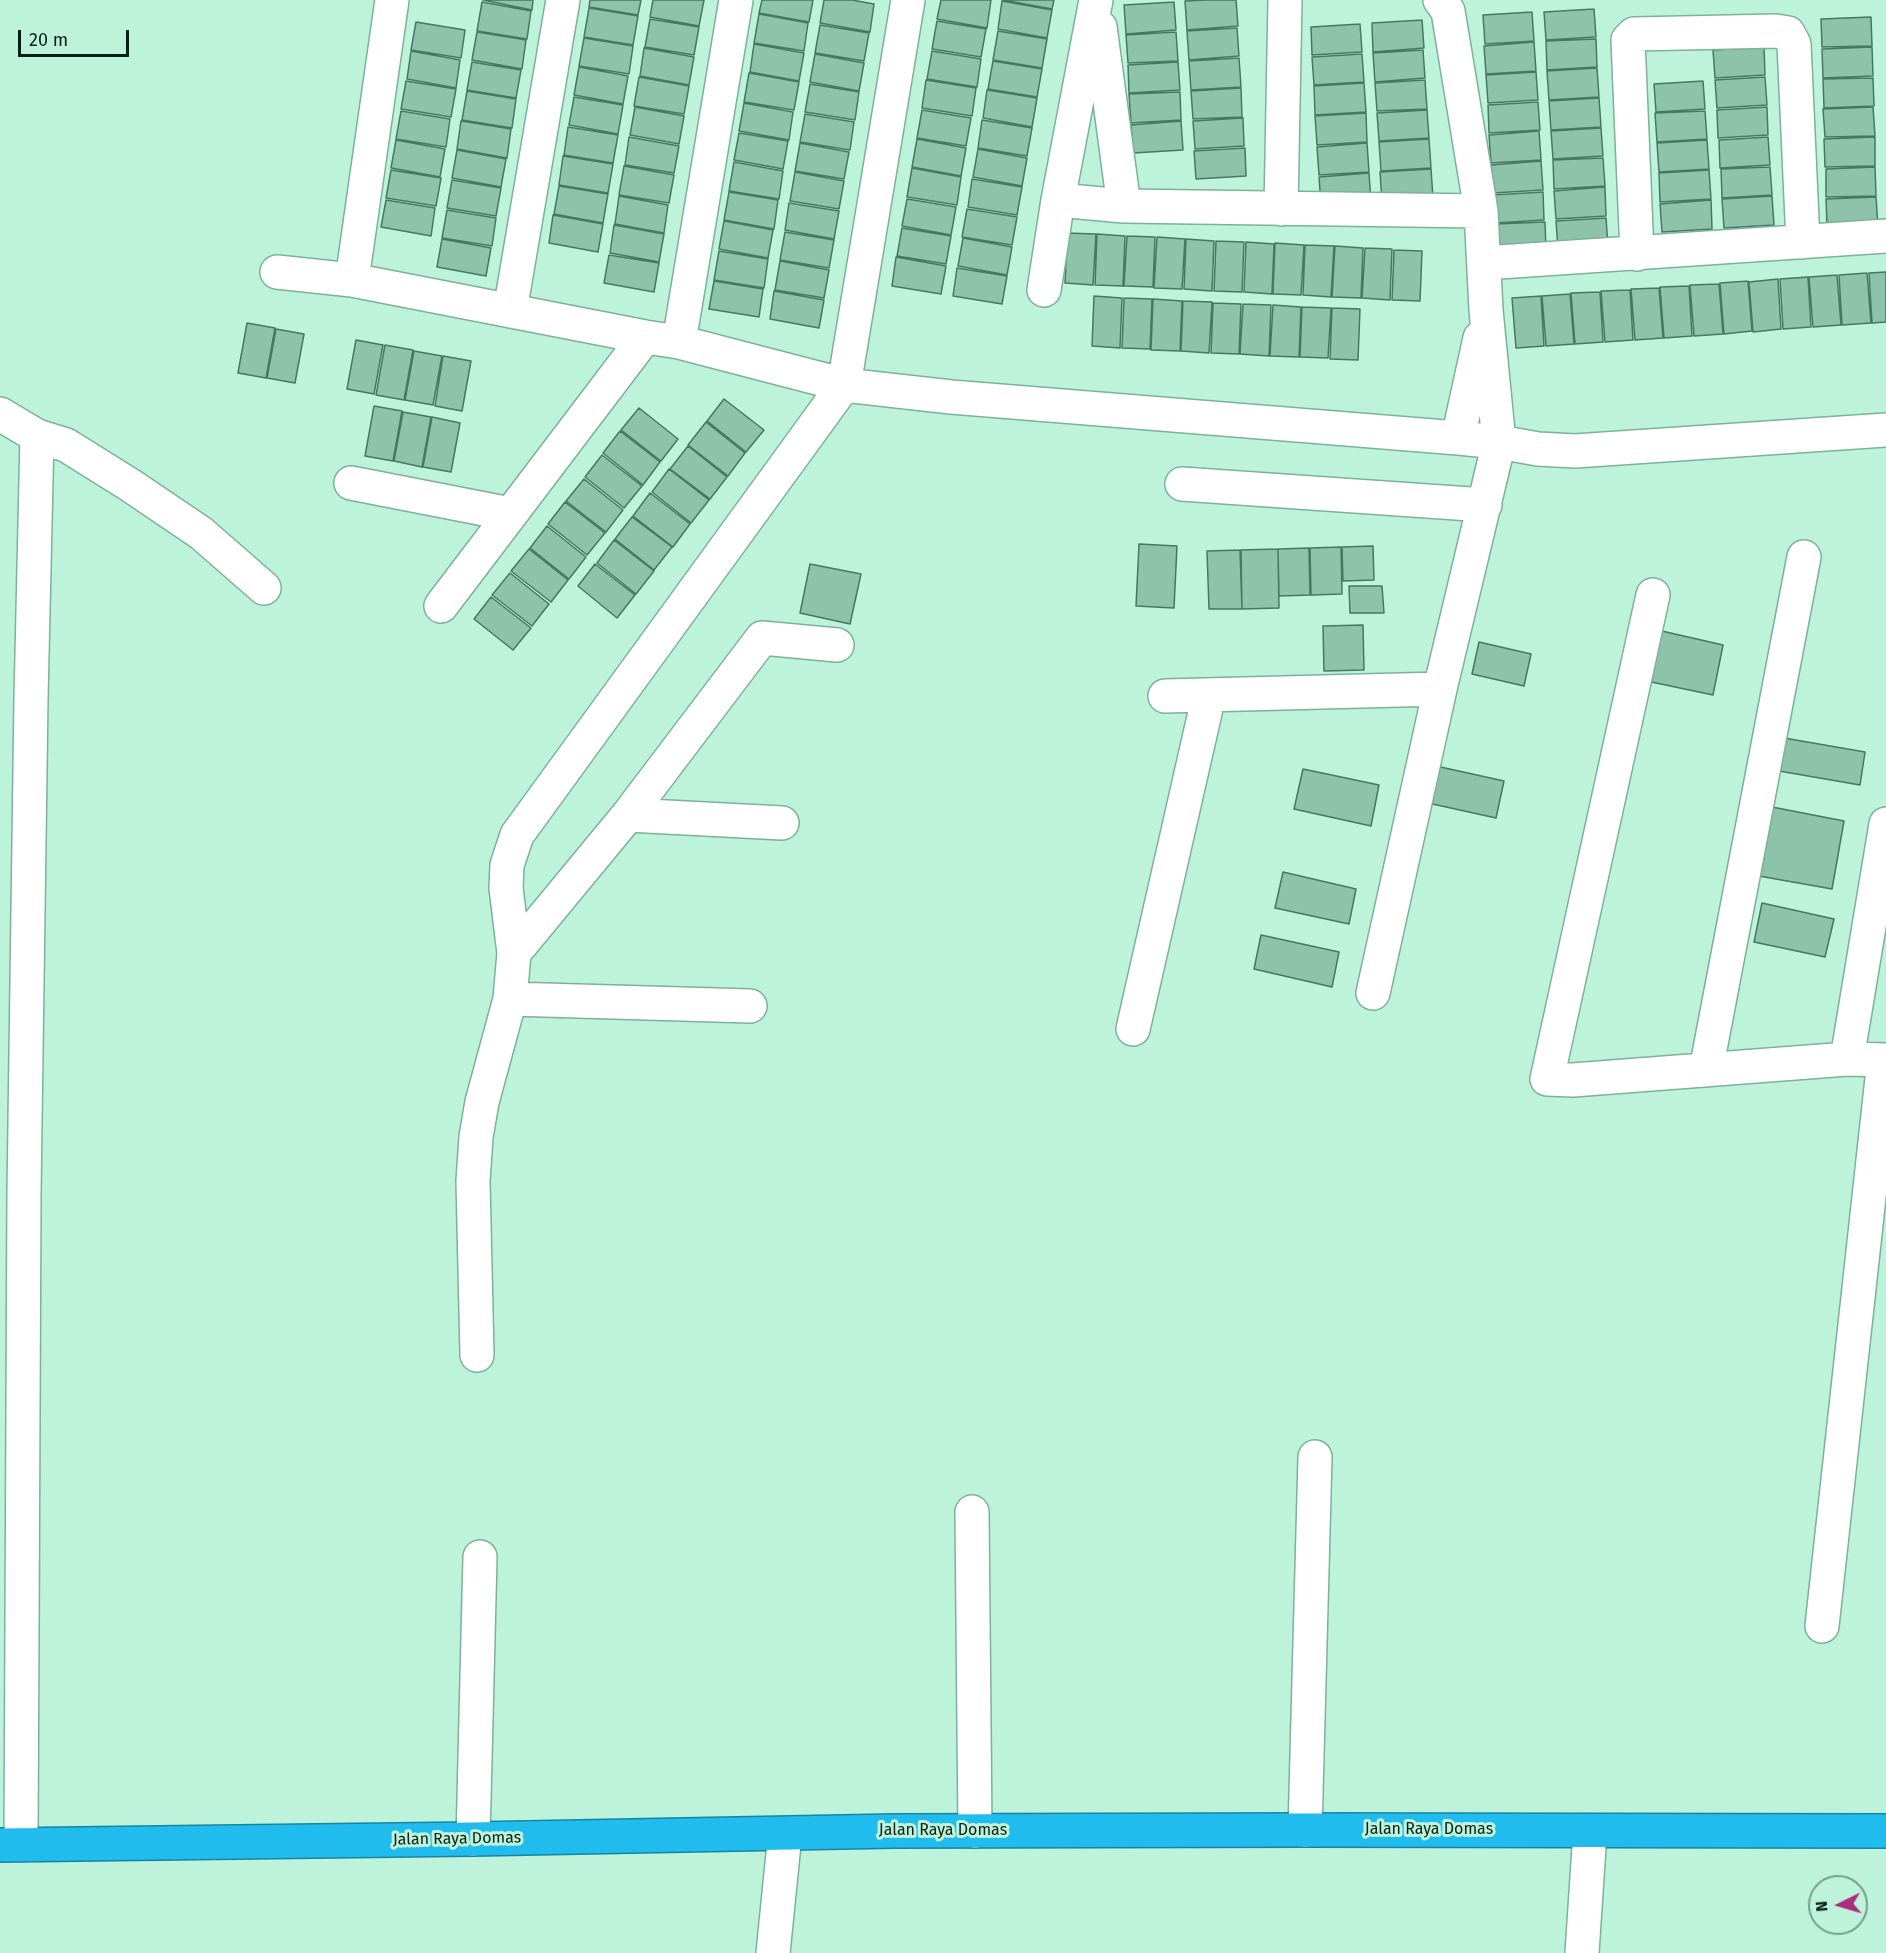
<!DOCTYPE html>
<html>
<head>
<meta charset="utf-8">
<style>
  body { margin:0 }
  #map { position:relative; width:1886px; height:1953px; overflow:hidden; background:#bdf3db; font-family:"Fira Sans",sans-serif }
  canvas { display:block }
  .north { position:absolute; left:1808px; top:1875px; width:60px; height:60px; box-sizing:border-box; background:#bdf3db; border:2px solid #759e8c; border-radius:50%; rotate:265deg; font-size:16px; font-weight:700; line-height:24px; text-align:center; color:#091e16 }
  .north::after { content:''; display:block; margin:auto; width:21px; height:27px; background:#ab2d7e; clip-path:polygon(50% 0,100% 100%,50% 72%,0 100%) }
  .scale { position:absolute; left:18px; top:30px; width:111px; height:27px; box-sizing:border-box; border:3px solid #091e16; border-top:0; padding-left:8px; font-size:18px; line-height:21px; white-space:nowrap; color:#091e16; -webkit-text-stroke:4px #bdf3db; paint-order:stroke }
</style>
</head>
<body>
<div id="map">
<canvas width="1886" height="1953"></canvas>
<div class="north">N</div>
<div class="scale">20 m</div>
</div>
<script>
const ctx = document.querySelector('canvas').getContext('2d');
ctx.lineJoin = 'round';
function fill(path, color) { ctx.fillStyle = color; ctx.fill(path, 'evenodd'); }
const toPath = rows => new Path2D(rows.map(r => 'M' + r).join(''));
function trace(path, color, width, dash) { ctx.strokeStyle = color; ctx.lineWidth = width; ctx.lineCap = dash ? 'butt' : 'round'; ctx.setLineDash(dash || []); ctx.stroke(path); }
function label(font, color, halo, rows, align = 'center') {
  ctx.font = font + ' "Fira Sans",sans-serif'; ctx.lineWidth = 6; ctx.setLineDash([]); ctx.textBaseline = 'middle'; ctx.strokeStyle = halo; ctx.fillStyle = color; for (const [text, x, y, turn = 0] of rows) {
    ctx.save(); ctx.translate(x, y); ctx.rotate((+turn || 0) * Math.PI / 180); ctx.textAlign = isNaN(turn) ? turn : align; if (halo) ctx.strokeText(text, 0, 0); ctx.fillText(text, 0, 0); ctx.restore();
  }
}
const building = toPath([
  [483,0,533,0,532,10,483,0],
  [590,0,641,0,638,15,589,7,590,0],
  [653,0,704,0,699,26,650,17,653,0],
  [762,0,813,0,809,22,759,13,762,0],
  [824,0,852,0,874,4,870,32,820,23,824,0],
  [941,0,991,0,987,28,937,19,941,0],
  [1003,0,1054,0,1052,9,1003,0],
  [1206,0,1236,0,1238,26,1187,30,1185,1,1206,0],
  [1002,1,1052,10,1047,38,998,29,1002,1],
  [482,2,531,11,527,39,477,31,482,2],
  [1174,2,1176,30,1126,34,1124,5,1174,2],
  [589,8,638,16,633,45,584,37,589,8],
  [1594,9,1596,37,1546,40,1544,12,1594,9],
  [1532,12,1534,41,1485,44,1483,15,1532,12],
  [759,14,808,23,804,51,754,43,759,14],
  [1871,17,1872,46,1822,47,1821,19,1871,17],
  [650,19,699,27,694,55,645,47,650,19],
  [1422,20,1424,48,1373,52,1372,23,1422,20],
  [937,21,986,29,981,57,932,49,937,21],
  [416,22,465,30,461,58,411,50,416,22],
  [1360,24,1362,52,1312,55,1311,27,1360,24],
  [820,25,869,33,864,61,815,53,820,25],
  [1237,28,1239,56,1189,60,1187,31,1237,28],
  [998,31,1047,39,1042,68,993,60,998,31],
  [477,32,526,40,522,69,472,60,477,32],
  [1176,32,1178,61,1128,63,1126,35,1176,32],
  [584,38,633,46,629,74,579,66,584,38],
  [1596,39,1597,67,1547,70,1546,41,1596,39],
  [1534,42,1536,71,1486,74,1484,46,1534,42],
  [754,44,804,53,799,81,750,72,754,44],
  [1764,47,1765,75,1715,78,1713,50,1764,47],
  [1872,47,1873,76,1823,78,1822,49,1872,47],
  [644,48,694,57,689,85,640,76,644,48],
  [1423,50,1425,78,1375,82,1373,53,1423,50],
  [411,51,460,60,456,88,407,79,411,51],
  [932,51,981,59,977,87,927,79,932,51],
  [815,54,864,63,859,91,810,82,815,54],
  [1362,54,1364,82,1314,85,1312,57,1362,54],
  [1239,58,1241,87,1191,90,1189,61,1239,58],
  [993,61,1042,69,1037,97,988,89,993,61],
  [472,62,521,70,516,98,467,90,472,62],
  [1178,62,1180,90,1129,93,1128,65,1178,62],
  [579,67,628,76,623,104,574,95,579,67],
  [1597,68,1599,97,1549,100,1547,71,1597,68],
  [1536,72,1538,100,1488,103,1486,75,1536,72],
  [749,73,799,82,794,110,744,102,749,73],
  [639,77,689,86,684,114,634,106,639,77],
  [1765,77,1767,105,1717,108,1715,80,1765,77],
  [1873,78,1874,106,1824,108,1823,79,1873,78],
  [926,80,976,88,972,116,922,108,926,80],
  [1425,80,1427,109,1377,111,1375,83,1425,80],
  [406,81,456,89,451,117,401,109,406,81],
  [1703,81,1705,109,1656,112,1654,84,1703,81],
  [1364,83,1366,112,1315,115,1314,86,1364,83],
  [810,84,859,92,855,120,805,112,810,84],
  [1241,88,1242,117,1193,119,1191,91,1241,88],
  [987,90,1037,98,1032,127,983,118,987,90],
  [467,91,516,99,512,128,462,120,467,91],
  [1180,92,1181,120,1131,123,1129,94,1180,92],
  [574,97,623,105,618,134,569,125,574,97],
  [1599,98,1601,127,1551,130,1549,101,1599,98],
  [1538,102,1540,130,1489,133,1488,105,1538,102],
  [744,103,793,112,789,140,739,131,744,103],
  [635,107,684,116,679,144,630,135,635,107],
  [1767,107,1768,135,1718,138,1717,110,1767,107],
  [1873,107,1875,136,1825,137,1823,109,1873,107],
  [922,110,971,118,966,146,917,138,922,110],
  [1427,110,1429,138,1379,141,1377,113,1427,110],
  [401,111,450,119,446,147,396,139,401,111],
  [1705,111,1707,139,1657,142,1655,113,1705,111],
  [1366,113,1367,142,1317,145,1315,116,1366,113],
  [805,114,854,122,850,150,800,142,805,114],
  [1243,118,1244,146,1195,149,1193,121,1243,118],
  [982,120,1032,128,1027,156,978,148,982,120],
  [461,121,511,129,507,158,457,149,461,121],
  [1181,121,1183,150,1133,153,1131,125,1181,121],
  [568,127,618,135,613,163,564,155,568,127],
  [1601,128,1603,156,1553,159,1551,131,1601,128],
  [1539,131,1541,160,1491,163,1489,135,1539,131],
  [739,133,788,141,783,169,734,160,739,133],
  [629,137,679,146,674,173,625,165,629,137],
  [1768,137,1770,165,1720,168,1719,140,1768,137],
  [1875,137,1875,166,1825,167,1824,139,1875,137],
  [917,139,966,148,961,176,912,167,917,139],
  [1429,139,1431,168,1381,171,1379,142,1429,139],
  [396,140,445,149,440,177,391,168,396,140],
  [1707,140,1709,169,1659,172,1657,143,1707,140],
  [800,143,849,152,844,179,795,171,800,143],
  [1367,143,1369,172,1319,175,1317,147,1367,143],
  [1245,148,1246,176,1196,179,1194,151,1245,148],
  [978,149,1027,158,1022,186,973,177,978,149],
  [457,150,506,159,501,187,452,178,457,150],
  [563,156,613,164,608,193,559,185,563,156],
  [1603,158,1605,186,1554,189,1553,160,1603,158],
  [1541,161,1543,190,1493,193,1491,165,1541,161],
  [734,162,783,171,779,199,729,191,734,162],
  [624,166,674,175,669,203,619,195,624,166],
  [1770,167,1772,195,1722,198,1721,169,1770,167],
  [1875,167,1876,196,1826,197,1826,169,1875,167],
  [912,168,961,177,957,205,907,197,912,168],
  [1431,169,1433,198,1382,201,1380,172,1431,169],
  [391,170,441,178,436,206,386,198,391,170],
  [1709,170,1711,199,1660,202,1659,173,1709,170],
  [795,172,844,181,839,209,790,201,795,172],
  [1369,173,1371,202,1321,205,1319,177,1369,173],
  [972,179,1022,187,1017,215,968,207,972,179],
  [452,180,501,188,496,216,447,208,452,180],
  [559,186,608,194,603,223,554,214,559,186],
  [1605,187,1606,216,1556,219,1554,191,1605,187],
  [729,192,778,200,774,229,724,220,729,192],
  [1543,192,1544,220,1495,223,1493,195,1543,192],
  [619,196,668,205,664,233,615,224,619,196],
  [1772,196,1774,225,1724,228,1722,199,1772,196],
  [1876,197,1878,226,1827,227,1826,199,1876,197],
  [907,199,956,207,951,235,902,226,907,199],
  [386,200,435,208,431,236,381,227,386,200],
  [1711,200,1712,229,1662,232,1660,204,1711,200],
  [789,203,839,211,834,239,785,230,789,203],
  [967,209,1017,217,1012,245,962,237,967,209],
  [447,210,496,218,492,246,442,238,447,210],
  [553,215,603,224,598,252,549,243,553,215],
  [1606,218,1608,246,1558,249,1556,221,1606,218],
  [724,221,773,230,768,258,719,249,724,221],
  [1545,222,1546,250,1497,253,1495,224,1545,222],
  [614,225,664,234,659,262,610,253,614,225],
  [902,228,951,236,946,264,897,256,902,228],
  [785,232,834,240,829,268,780,260,785,232],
  [1067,233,1096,234,1093,285,1065,283,1067,233],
  [1097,234,1125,236,1123,286,1095,285,1097,234],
  [1127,236,1155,237,1153,287,1124,286,1127,236],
  [1157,237,1185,239,1182,289,1154,288,1157,237],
  [963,238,1012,247,1007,275,958,266,963,238],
  [442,239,491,248,486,276,437,267,442,239],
  [1186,239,1214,241,1212,291,1184,289,1186,239],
  [1216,241,1244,242,1242,292,1214,291,1216,241],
  [1246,242,1274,244,1272,294,1244,292,1246,242],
  [1275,243,1304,245,1301,295,1273,294,1275,243],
  [1305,245,1334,246,1331,297,1303,295,1305,245],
  [1335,246,1363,248,1361,298,1332,297,1335,246],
  [1365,248,1392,249,1390,300,1362,298,1365,248],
  [1394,250,1422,251,1420,301,1392,300,1394,250],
  [719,251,768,259,764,288,714,280,719,251],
  [609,255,659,263,654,292,604,283,609,255],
  [896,257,946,266,941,294,892,286,896,257],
  [780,261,829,270,824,298,775,290,780,261],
  [957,268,1007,276,1002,304,953,296,957,268],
  [1886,272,1886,322,1872,323,1869,273,1886,272],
  [1867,273,1871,323,1842,325,1839,275,1867,273],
  [1837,275,1841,325,1813,327,1809,277,1837,275],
  [1808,277,1811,327,1783,329,1780,279,1808,277],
  [1778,279,1781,329,1753,332,1749,282,1778,279],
  [714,281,763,289,759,317,709,309,714,281],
  [1748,281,1752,331,1724,334,1720,283,1748,281],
  [1719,284,1723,334,1694,336,1690,285,1719,284],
  [1689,286,1692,336,1664,338,1660,287,1689,286],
  [1659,288,1663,338,1635,340,1631,289,1659,288],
  [1630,290,1633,340,1605,342,1601,291,1630,290],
  [774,291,824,300,819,328,770,319,774,291],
  [1600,292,1603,342,1575,344,1571,293,1600,292],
  [1570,294,1574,344,1546,346,1542,296,1570,294],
  [1094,296,1122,298,1120,348,1092,346,1094,296],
  [1541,296,1544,346,1516,348,1512,298,1541,296],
  [1124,298,1152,299,1150,349,1122,348,1124,298],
  [1153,299,1182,301,1180,351,1151,350,1153,299],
  [1183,301,1212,302,1209,353,1181,351,1183,301],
  [1213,303,1241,304,1239,354,1211,353,1213,303],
  [1243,304,1271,305,1269,356,1240,354,1243,304],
  [1273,305,1301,307,1299,357,1270,356,1273,305],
  [1302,307,1331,308,1328,358,1300,357,1302,307],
  [1332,308,1360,309,1358,360,1330,359,1332,308],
  [247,323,275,328,266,378,238,373,247,323],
  [276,329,304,334,295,383,267,378,276,329],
  [356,340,383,345,374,394,347,389,356,340],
  [385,345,413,350,404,400,376,395,385,345],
  [414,351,442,356,433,405,405,400,414,351],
  [443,356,471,361,462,411,435,406,443,356],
  [724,399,764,430,746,452,707,421,724,399],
  [374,406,402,411,393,461,365,456,374,406],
  [639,408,678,439,661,461,621,430,639,408],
  [403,412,431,417,422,467,394,461,403,412],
  [432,417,460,423,451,472,423,467,432,417],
  [706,422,745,453,728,476,688,445,706,422],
  [620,431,660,462,643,485,603,453,620,431],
  [688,446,727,477,710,499,670,469,688,446],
  [602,455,642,486,624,508,585,477,602,455],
  [669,469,709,500,691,523,652,492,669,469],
  [584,479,623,510,606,532,566,501,584,479],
  [650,493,690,524,673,547,633,516,650,493],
  [565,502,605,533,587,555,548,524,565,502],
  [632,517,672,547,654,570,615,539,632,517],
  [547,526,586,557,569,579,530,548,547,526],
  [614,540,654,571,636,594,597,563,614,540],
  [1139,544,1177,546,1174,608,1136,606,1139,544],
  [1373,546,1374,580,1343,581,1342,547,1373,546],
  [1341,547,1342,594,1311,595,1310,548,1341,547],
  [1309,548,1310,595,1279,596,1278,549,1309,548],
  [529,549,568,580,551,602,511,571,529,549],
  [1278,549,1279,608,1242,609,1241,550,1278,549],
  [1240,550,1242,609,1209,609,1207,551,1240,550],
  [595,564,635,595,617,618,578,586,595,564],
  [810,564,861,574,850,624,800,613,810,564],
  [510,573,549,604,532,626,492,595,510,573],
  [1349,586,1382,586,1384,613,1350,613,1349,586],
  [491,597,531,628,513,650,474,619,491,597],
  [1363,625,1364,670,1324,671,1323,626,1363,625],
  [1653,629,1723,645,1713,695,1642,680,1653,629],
  [1479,642,1531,654,1524,686,1472,674,1479,642],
  [1784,738,1865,752,1860,785,1779,771,1784,738],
  [1436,766,1504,781,1496,818,1428,803,1436,766],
  [1303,769,1379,785,1371,826,1294,809,1303,769],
  [1772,807,1844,821,1832,889,1759,876,1772,807],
  [1283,872,1356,889,1349,924,1275,908,1283,872],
  [1762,903,1834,919,1825,957,1754,942,1762,903],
  [1261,935,1339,952,1332,987,1254,969,1261,935]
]);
fill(building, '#8dc2ab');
trace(building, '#457863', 1.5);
const minor = toPath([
  [1058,200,1124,206,1100,27],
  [1124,206,1481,211,1448,11,1440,0],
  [1281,209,1285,0],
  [1637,254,1628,40,1634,34,1776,31,1788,33,1794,44,1803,242],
  [1484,263,1886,236],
  [277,272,352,280,645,337,679,342,844,385,951,397,1458,438,1499,442,1538,449,1575,451,1886,430],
  [352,280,392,0],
  [1044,290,1058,200,1096,0],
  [510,311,563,0],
  [679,342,736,0],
  [0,414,37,436,31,699,24,1194,21,1844],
  [37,436,66,445,130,485,201,533,264,588],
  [1458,438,1480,338],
  [351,483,510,514],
  [1182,484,1485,505],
  [1653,595,1547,1079,1573,1080,1847,1059,1886,1060],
  [441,606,645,337],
  [1165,696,1440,689],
  [628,815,782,823],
  [514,953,628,815,762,638,837,645],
  [1373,993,1440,689,1499,442,1486,310,1481,211],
  [510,999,750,1006],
  [1133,1029,1209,695],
  [1847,1059,1886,824],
  [1706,1070,1804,557],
  [477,1355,473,1181,476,1137,482,1102,510,999,514,953,506,888,507,865,517,835,844,385,908,0],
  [972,1512,975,1831],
  [1822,1626,1884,1060],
  [1305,1830,1315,1457],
  [473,1839,480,1557],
  [773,1953,785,1834],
  [1582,1953,1590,1832]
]);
const highway = toPath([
  [0,1845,473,1839,895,1831,1305,1830,1886,1831]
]);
trace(minor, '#7db19a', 36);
trace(highway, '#1785a2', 36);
trace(minor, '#fff', 33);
trace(highway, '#1fbced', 33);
label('16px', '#091e16', '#bdf3db', [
  ["Jalan Raya Domas",1429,1830],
  ["Jalan Raya Domas",943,1831],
  ["Jalan Raya Domas",457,1839,-1]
]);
</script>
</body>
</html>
